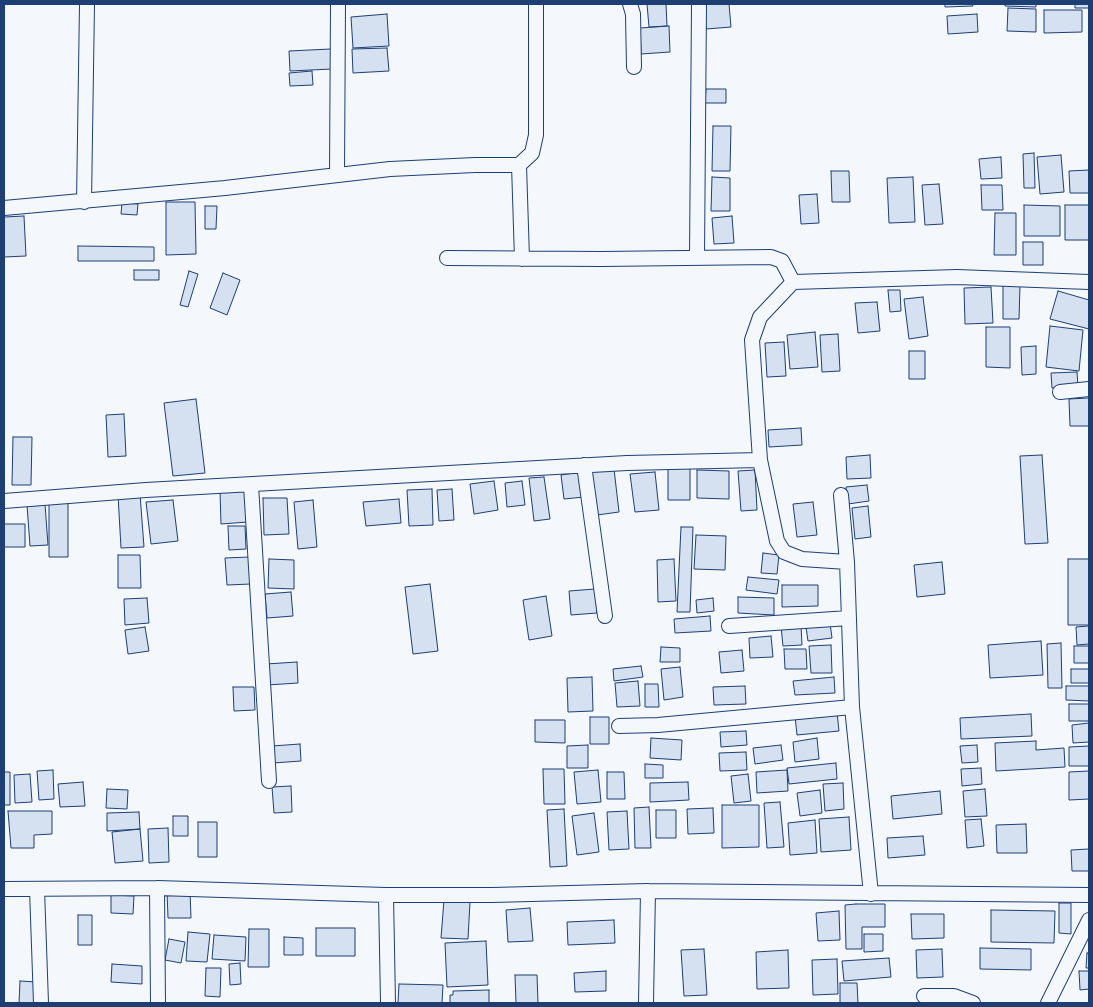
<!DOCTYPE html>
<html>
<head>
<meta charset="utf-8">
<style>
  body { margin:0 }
  #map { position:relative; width:1093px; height:1007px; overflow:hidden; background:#f4f7fb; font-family:Figtree,sans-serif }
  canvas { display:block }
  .frame { position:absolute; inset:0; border:5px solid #1d3f73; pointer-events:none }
</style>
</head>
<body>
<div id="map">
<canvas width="1093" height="1007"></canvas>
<div class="frame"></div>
</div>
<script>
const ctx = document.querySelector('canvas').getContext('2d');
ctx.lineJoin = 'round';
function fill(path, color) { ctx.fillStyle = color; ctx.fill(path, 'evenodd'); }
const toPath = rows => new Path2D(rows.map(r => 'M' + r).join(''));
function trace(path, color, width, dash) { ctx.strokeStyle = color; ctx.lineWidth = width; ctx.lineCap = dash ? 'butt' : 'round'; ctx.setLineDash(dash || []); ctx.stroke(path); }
const building = toPath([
  [647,4,666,4,667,26,649,27,647,4],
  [704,4,729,4,731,27,706,29,704,4],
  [945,4,972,4,973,6,945,7,945,4],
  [1005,4,1036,4,1036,7,1005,6,1005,4],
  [1075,4,1089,4,1089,8,1075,8,1075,4],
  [1008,8,1036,9,1036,32,1007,31,1008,8],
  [1044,10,1082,10,1082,32,1044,33,1044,10],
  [387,14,389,46,353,48,351,17,387,14],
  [977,14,978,32,948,34,947,16,977,14],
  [669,26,670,52,641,54,640,28,669,26],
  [387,48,389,71,353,73,352,49,387,48],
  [331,49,332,69,290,71,289,51,331,49],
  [312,71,313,85,290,86,289,73,312,71],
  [706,89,726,89,726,103,705,103,706,89],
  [713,126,731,126,730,171,712,171,713,126],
  [1034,153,1035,188,1024,188,1023,154,1034,153],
  [1061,155,1064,192,1040,194,1037,157,1061,155],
  [1001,157,1002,178,981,179,979,159,1001,157],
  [1089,170,1089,193,1070,193,1069,171,1089,170],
  [831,171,849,171,850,202,832,202,831,171],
  [712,177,730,178,730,211,711,211,712,177],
  [913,177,915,222,889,223,887,178,913,177],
  [939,184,943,224,925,225,922,185,939,184],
  [981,185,1002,185,1003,210,982,210,981,185],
  [817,194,819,223,801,224,799,195,817,194],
  [166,202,195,202,196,254,166,255,166,202],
  [122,203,138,204,137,215,121,214,122,203],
  [1024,205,1060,206,1060,236,1024,236,1024,205],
  [1065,205,1089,205,1089,240,1065,240,1065,205],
  [205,206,217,206,216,229,205,229,205,206],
  [995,213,1016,213,1016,255,994,255,995,213],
  [24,216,26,256,4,257,4,217,24,216],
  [732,216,734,243,714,244,712,218,732,216],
  [1023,242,1043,242,1043,265,1023,265,1023,242],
  [78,246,154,247,154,261,78,261,78,246],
  [134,270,159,270,159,280,134,280,134,270],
  [189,271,198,274,188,307,180,305,189,271],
  [223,273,240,280,227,315,210,308,223,273],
  [1003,285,1020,286,1019,319,1003,319,1003,285],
  [991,287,993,323,965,324,964,288,991,287],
  [888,290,900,290,901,311,890,312,888,290],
  [1058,291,1089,300,1089,329,1050,319,1058,291],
  [923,297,928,336,909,339,904,299,923,297],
  [877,302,880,331,858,333,855,303,877,302],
  [1050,326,1083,330,1079,371,1046,367,1050,326],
  [986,327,1010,327,1010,368,986,367,986,327],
  [815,332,818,367,790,369,787,335,815,332],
  [838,334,840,371,822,372,820,335,838,334],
  [784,342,786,376,767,377,765,343,784,342],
  [1036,346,1036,374,1022,375,1021,347,1036,346],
  [909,351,925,351,925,379,909,379,909,351],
  [1077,372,1078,386,1052,388,1051,373,1077,372],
  [1089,398,1089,426,1070,426,1069,399,1089,398],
  [196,399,205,473,173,476,164,403,196,399],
  [124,414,126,456,108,457,106,415,124,414],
  [801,428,802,445,769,447,768,430,801,428],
  [13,437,32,437,31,485,12,485,13,437],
  [870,455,871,478,847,479,846,457,870,455],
  [1042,455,1048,543,1025,544,1020,456,1042,455],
  [668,468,690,468,690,500,668,500,668,468],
  [614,469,619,512,590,516,586,472,614,469],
  [697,470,729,471,729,499,697,498,697,470],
  [755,470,757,510,741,511,738,471,755,470],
  [581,472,584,497,564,499,561,475,581,472],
  [655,472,659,510,635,512,630,474,655,472],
  [544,477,550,519,534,521,529,478,544,477],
  [494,481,498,510,474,514,470,484,494,481],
  [522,481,525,505,507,507,505,483,522,481],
  [867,485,869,501,848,504,846,487,867,485],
  [432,489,433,525,409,526,407,490,432,489],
  [452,489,454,520,439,521,437,490,452,489],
  [246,491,248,522,221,524,220,492,246,491],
  [140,494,144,547,121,548,118,495,140,494],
  [263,498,287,498,289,534,264,535,263,498],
  [399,499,401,523,366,526,363,502,399,499],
  [173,500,178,541,151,544,146,502,173,500],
  [313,500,317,547,298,549,294,502,313,500],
  [49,501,68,501,68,557,49,557,49,501],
  [813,502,817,535,797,537,793,504,813,502],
  [45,504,48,545,30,546,27,505,45,504],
  [868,506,871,537,855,539,852,508,868,506],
  [4,524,25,524,25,547,4,547,4,524],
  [228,526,245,526,246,549,229,550,228,526],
  [681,527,693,527,690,612,677,612,681,527],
  [696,535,726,536,725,570,694,569,696,535],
  [763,553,779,555,777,574,761,573,763,553],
  [118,555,140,555,141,588,118,588,118,555],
  [250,557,251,584,227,585,225,558,250,557],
  [269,559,294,560,294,589,268,588,269,559],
  [674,559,676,601,658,602,657,560,674,559],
  [1068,559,1089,559,1089,625,1068,625,1068,559],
  [942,562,945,594,917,597,914,565,942,562],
  [748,577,779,580,777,594,746,590,748,577],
  [430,584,438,651,413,654,405,587,430,584],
  [782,585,818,585,818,606,782,607,782,585],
  [595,589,597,613,571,615,569,591,595,589],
  [291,592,293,616,267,618,265,594,291,592],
  [546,596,552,636,529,640,523,600,546,596],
  [738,597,774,598,774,615,738,613,738,597],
  [147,598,149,623,125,625,124,599,147,598],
  [713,598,714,611,697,613,696,600,713,598],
  [710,616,711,631,675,633,674,619,710,616],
  [830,623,832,638,808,641,806,627,830,623],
  [801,625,802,645,783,646,781,626,801,625],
  [1089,626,1089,644,1077,645,1076,627,1089,626],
  [145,627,149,651,128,654,125,630,145,627],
  [771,636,773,657,750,658,749,638,771,636],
  [1041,641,1043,675,990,678,988,645,1041,641],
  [1061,643,1062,688,1048,688,1047,644,1061,643],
  [831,645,832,673,811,673,809,646,831,645],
  [1074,646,1089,646,1089,663,1074,663,1074,646],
  [661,647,680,648,680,662,660,662,661,647],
  [784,649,806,649,807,669,785,669,784,649],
  [742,650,744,671,721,673,719,652,742,650],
  [297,662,298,683,267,685,266,664,297,662],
  [641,666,643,677,614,681,613,669,641,666],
  [680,667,683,697,664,700,661,669,680,667],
  [1071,669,1089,669,1089,683,1071,683,1071,669],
  [592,677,593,711,568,712,567,678,592,677],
  [834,677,835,693,795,695,793,681,834,677],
  [638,681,640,706,617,707,615,683,638,681],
  [645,684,658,684,659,707,645,707,645,684],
  [745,686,746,704,714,705,713,687,745,686],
  [1066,686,1089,686,1089,701,1066,700,1066,686],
  [233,687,254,687,255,710,234,711,233,687],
  [1069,704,1089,704,1089,721,1069,721,1069,704],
  [837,712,839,731,797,735,795,716,837,712],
  [1031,714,1032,736,961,739,960,718,1031,714],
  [590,717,609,717,609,744,590,744,590,717],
  [535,720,565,720,565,743,535,742,535,720],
  [1089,723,1089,742,1073,743,1072,725,1089,723],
  [746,731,747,745,721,747,720,732,746,731],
  [651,738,682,740,681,760,650,758,651,738],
  [817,738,819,759,795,762,793,742,817,738],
  [1036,741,1036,750,1064,748,1065,767,996,771,995,743,1036,741],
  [300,744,301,761,273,763,272,746,300,744],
  [588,745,588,768,567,768,567,746,588,745],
  [781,745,783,760,755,764,753,748,781,745],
  [977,745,978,762,962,763,960,746,977,745],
  [1089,746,1089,766,1069,766,1069,747,1089,746],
  [746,752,747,770,720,771,719,753,746,752],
  [836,763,837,779,789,784,787,768,836,763],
  [645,764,663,765,663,778,645,778,645,764],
  [981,768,982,784,962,786,961,769,981,768],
  [543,769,564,769,565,804,544,804,543,769],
  [53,770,54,799,39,800,37,771,53,770],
  [598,770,601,802,577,804,574,772,598,770],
  [787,770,788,791,757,793,756,772,787,770],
  [1089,771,1089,799,1069,800,1069,772,1089,771],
  [4,772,10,772,10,805,4,805,4,772],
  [607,772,624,772,625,799,607,799,607,772],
  [30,774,32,802,15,803,14,775,30,774],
  [748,774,751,801,734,803,731,776,748,774],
  [83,782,85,806,60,807,58,784,83,782],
  [688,782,689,800,650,802,650,783,688,782],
  [843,783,844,809,825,811,823,784,843,783],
  [291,786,292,812,274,813,272,787,291,786],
  [107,789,128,790,127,809,106,808,107,789],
  [985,789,987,816,965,817,963,791,985,789],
  [820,790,822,813,800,816,797,793,820,790],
  [940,791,942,814,893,819,891,796,940,791],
  [780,802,784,847,767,848,764,803,780,802],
  [722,805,759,805,759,847,722,848,722,805],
  [649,807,651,848,635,848,634,808,649,807],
  [713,808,714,833,688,834,687,809,713,808],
  [564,809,567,866,550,867,547,810,564,809],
  [656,810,676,810,676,838,656,838,656,810],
  [8,811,52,811,52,834,34,835,34,848,11,848,8,811],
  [627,811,629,849,609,850,607,812,627,811],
  [139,812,140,829,107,831,107,813,139,812],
  [594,813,599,852,577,855,572,816,594,813],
  [173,816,188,816,188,836,173,836,173,816],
  [849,817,851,850,821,852,819,819,849,817],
  [981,819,984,846,967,848,965,820,981,819],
  [815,820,817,853,790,855,788,823,815,820],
  [198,822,217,822,217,857,198,857,198,822],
  [1026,824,1027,853,997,853,996,825,1026,824],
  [168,828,169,862,149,863,148,829,168,828],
  [140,829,143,861,115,863,112,832,140,829],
  [923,836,925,855,888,858,887,838,923,836],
  [1089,849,1089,871,1072,871,1071,850,1089,849],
  [167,891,190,891,191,918,168,918,167,891],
  [111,895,134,896,133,914,111,913,111,895],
  [444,900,470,902,468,939,441,938,444,900],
  [1059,903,1071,903,1071,934,1059,933,1059,903],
  [856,904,885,904,885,927,862,927,862,949,846,949,845,905,856,904],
  [530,908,533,941,508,942,506,910,530,908],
  [991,910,1055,911,1054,943,991,942,991,910],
  [839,911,840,940,818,941,816,913,839,911],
  [911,914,944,914,944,938,912,939,911,914],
  [78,915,92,915,92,945,78,945,78,915],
  [614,920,615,943,568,945,567,922,614,920],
  [316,928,355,928,355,956,316,956,316,928],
  [249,929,269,929,269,967,248,967,249,929],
  [188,932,210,934,207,962,186,961,188,932],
  [864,934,883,934,883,951,864,952,864,934],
  [214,935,246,937,245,961,212,959,214,935],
  [284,937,303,938,303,955,284,955,284,937],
  [169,939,185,942,181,963,165,960,169,939],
  [486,941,488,985,447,987,445,943,486,941],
  [980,948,1031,949,1031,970,980,969,980,948],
  [704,949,707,995,684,996,681,950,704,949],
  [942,949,943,977,917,978,916,950,942,949],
  [788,950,789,988,757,989,756,952,788,950],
  [1087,953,1089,953,1089,968,1086,968,1087,953],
  [889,958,891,977,844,981,842,961,889,958],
  [837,959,838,994,813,995,812,960,837,959],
  [240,963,241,984,230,985,229,964,240,963],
  [112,964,142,966,142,984,111,982,112,964],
  [206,968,221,968,220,997,205,996,206,968],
  [606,971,606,991,575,992,574,973,606,971],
  [1079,971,1089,971,1089,989,1080,990,1079,971],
  [515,975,537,975,538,1003,516,1003,515,975],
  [20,981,37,982,36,1003,19,1003,20,981],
  [840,983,857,983,858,1003,840,1003,840,983],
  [399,984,443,985,442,1003,398,1003,399,984],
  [489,990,489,1003,450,1003,450,995,453,995,453,991,489,990]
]);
fill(building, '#d5e0f0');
trace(building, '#1d3f73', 1);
const minor = toPath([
  [630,4,633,14,634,67],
  [519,165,532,153,536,135,536,4],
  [337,173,338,4],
  [84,202,87,4],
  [4,208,225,188,390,169,475,165,519,165,522,259],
  [697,257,699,4],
  [447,258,601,259,771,257,782,261,793,282,957,277,1089,282],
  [1060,392,1089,389],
  [760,460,777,541,784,552,802,559,847,562],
  [584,465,605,616],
  [251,485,269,781],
  [841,495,847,562,852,707,871,894],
  [4,501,146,490,627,463,760,460,752,340,760,317,793,282],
  [729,626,849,618],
  [619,726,658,725,852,707],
  [157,888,158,1003],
  [4,889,157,888,386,895,492,895,648,891,1089,895],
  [37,889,41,1003],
  [386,895,388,1003],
  [924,996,954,996,973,1003],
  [646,1003,648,891],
  [1048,1003,1089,920]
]);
trace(minor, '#1d3f73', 16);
trace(minor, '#f4f7fb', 14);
</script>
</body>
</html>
